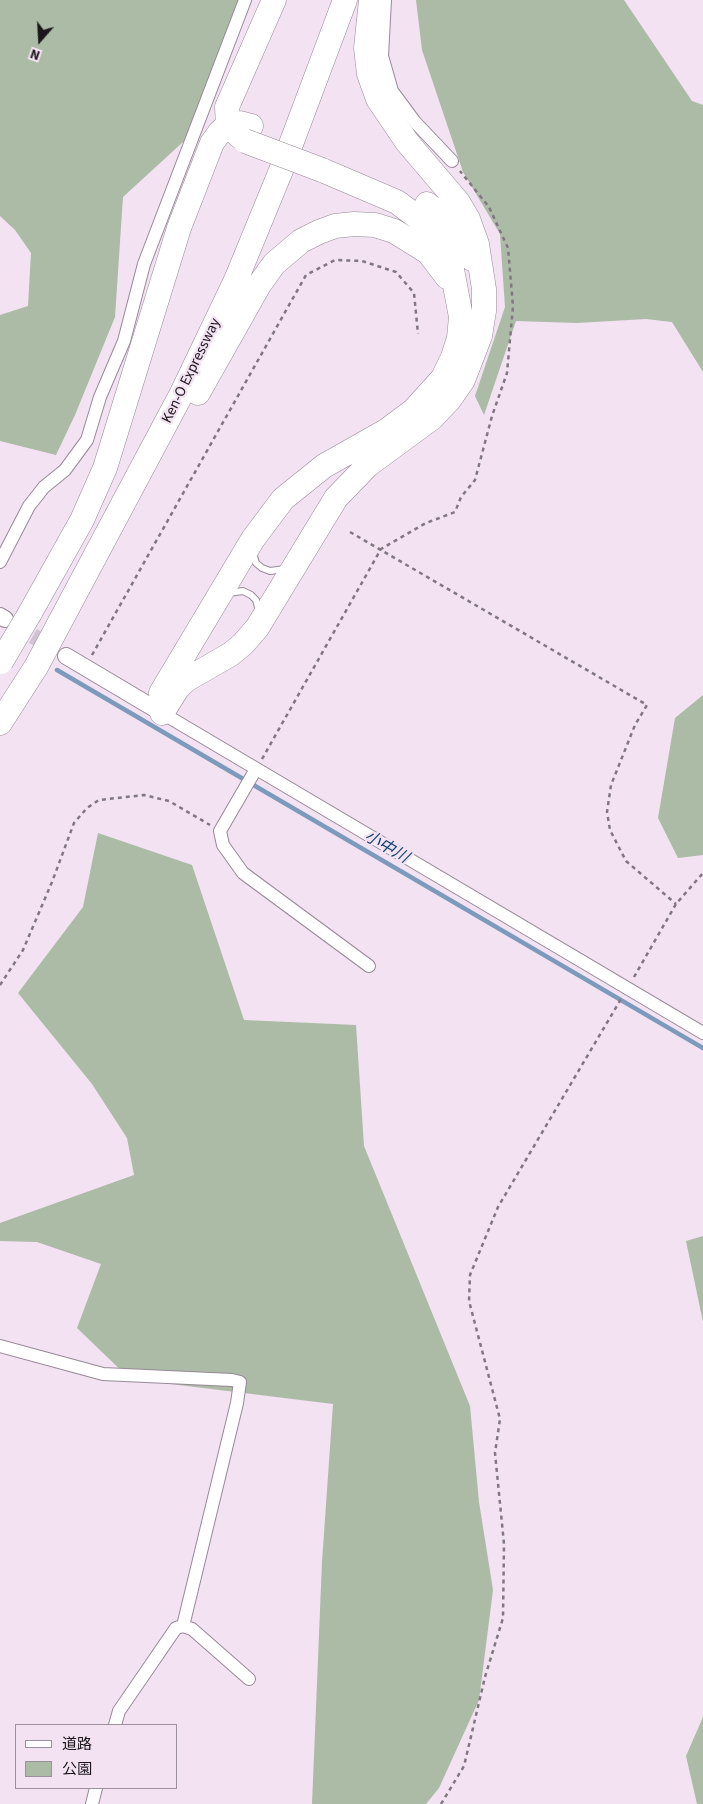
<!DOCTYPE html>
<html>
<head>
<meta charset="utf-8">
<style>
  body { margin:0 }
  #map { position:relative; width:703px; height:1804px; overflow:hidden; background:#f2e2f2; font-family:"Source Sans 3","Noto Sans JP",sans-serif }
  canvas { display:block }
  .legend { position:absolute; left:15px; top:1724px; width:162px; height:65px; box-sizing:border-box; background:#f2e2f2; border:1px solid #9c909c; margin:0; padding:6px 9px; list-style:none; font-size:15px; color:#1b161b }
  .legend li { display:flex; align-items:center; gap:10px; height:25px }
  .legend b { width:25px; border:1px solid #9c909c }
  .north { position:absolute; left:15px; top:15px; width:50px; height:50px; -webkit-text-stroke:4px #f2e2f2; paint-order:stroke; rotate:199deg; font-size:14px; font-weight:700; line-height:20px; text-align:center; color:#1b161b }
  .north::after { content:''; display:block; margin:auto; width:18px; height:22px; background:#1b161b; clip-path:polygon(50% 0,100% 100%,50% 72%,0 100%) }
</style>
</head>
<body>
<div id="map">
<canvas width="703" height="1804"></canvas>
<ul class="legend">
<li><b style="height:6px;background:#fff"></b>道路</li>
<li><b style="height:14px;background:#abbba5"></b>公園</li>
</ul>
<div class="north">N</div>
</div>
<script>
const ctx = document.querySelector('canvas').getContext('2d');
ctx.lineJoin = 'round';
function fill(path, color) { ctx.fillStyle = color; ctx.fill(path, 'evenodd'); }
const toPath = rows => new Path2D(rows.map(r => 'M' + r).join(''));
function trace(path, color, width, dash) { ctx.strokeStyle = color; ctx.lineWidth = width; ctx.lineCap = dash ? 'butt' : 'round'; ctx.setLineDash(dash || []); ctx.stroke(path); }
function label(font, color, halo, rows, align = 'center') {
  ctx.font = font + ' "Source Sans 3","Noto Sans JP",sans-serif'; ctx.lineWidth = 4.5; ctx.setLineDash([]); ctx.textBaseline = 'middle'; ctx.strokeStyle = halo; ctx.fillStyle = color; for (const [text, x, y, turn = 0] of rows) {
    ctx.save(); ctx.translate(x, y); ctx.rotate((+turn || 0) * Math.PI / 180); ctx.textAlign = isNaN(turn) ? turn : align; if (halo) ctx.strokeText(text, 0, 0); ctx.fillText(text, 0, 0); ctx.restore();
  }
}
fill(toPath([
  [0,0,239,0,195,131,123,197,115,317,75,415,56,455,0,441,0,315,28,306,31,253,15,230,0,216],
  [416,0,624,0,692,101,703,105,703,372,672,322,646,319,577,323,516,321,484,415,475,396,505,307,500,234,463,172,422,50],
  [703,695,703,855,678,858,658,818,675,718],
  [98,833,192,865,244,1020,356,1025,364,1146,470,1406,479,1502,493,1590,479,1700,439,1788,426,1804,312,1804,322,1562,333,1404,130,1379,77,1328,101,1264,37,1242,0,1241,0,1223,134,1175,127,1138,92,1084,18,993,83,907],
  [703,1236,703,1322,686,1241],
  [703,1717,703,1804,697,1804,686,1756]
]), '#abbba5');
trace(toPath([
  [57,670,703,1048]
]), '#7c9abb', 4.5);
trace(toPath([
  [12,624,56,649]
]), '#d2c3d2', 16, [16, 8]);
const service = toPath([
  [253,553,256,563,262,568,270,571,285,569],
  [228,593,243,591,251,595,256,600,259,611]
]);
const minor = toPath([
  [385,0,382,56,392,91,415,122,452,161],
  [0,562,29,506,44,487,65,470,87,440,100,397,124,341,144,264,245,0],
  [162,713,703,1033],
  [256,769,220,831,223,845,243,873,369,966],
  [0,1346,103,1374,232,1380,240,1382,237,1403,183,1626],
  [115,1725,119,1711,176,1628,183,1626,192,1629,249,1679],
  [92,1804,96,1788]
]);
const tertiary = toPath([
  [0,616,5,619],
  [66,656,162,713]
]);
const motorway = toPath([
  [239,136,228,125,227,107,274,0],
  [427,204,445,219,472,259],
  [198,393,259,285,274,264,301,241,319,232,335,226,354,224,375,225,394,231,428,252,447,277],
  [30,613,82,520,105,468,179,228,212,143,220,132,228,125,239,123,251,126],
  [161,693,253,539,283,499,324,466,386,431,414,410,443,378,453,357,459,338,461,317,450,259,441,242,429,226,397,202,322,170],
  [162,713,177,689,186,680,231,654,243,644,257,628,336,498,368,465,432,418,449,400,463,380,480,336,484,311,484,289,477,244,468,219,458,202,407,142,378,99,369,74,366,48,371,0],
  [0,723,36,667,182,393,236,280,282,168,345,0]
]);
trace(service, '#988998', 8);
trace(minor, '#988998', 14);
trace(tertiary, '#988998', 18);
trace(motorway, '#988998', 25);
trace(toPath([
  [350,532,647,705,635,725,611,785,607,812,610,830,626,861,676,904],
  [92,655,306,275,335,260,362,261,396,272,414,293,418,334],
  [262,759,381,549,426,523,455,512,461,497,475,480,492,416,507,373,513,306,508,248,489,207,460,171],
  [634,977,676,904,703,873],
  [0,985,23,950,52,882,74,823,87,808,99,800,144,795,169,801,210,825],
  [441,1804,464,1766,485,1677,503,1618,504,1544,495,1453,500,1419,469,1301,470,1275,498,1207,621,999]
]), '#817781', 2.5, [4, 4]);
trace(service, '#fff', 6);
trace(minor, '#fff', 12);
trace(tertiary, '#fff', 16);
trace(motorway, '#fff', 24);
const motorwayBridge = toPath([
  [245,141,322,170],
  [1,662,30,613]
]);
trace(motorwayBridge, '#988998', 25, []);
trace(motorwayBridge, '#fff', 24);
label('15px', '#1b161b', '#f2e2f2', [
  ["Ken-O Expressway",192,371,-64]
]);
label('italic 16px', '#11406b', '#f2e2f2', [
  ["小中川",386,848,30]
]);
</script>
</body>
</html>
